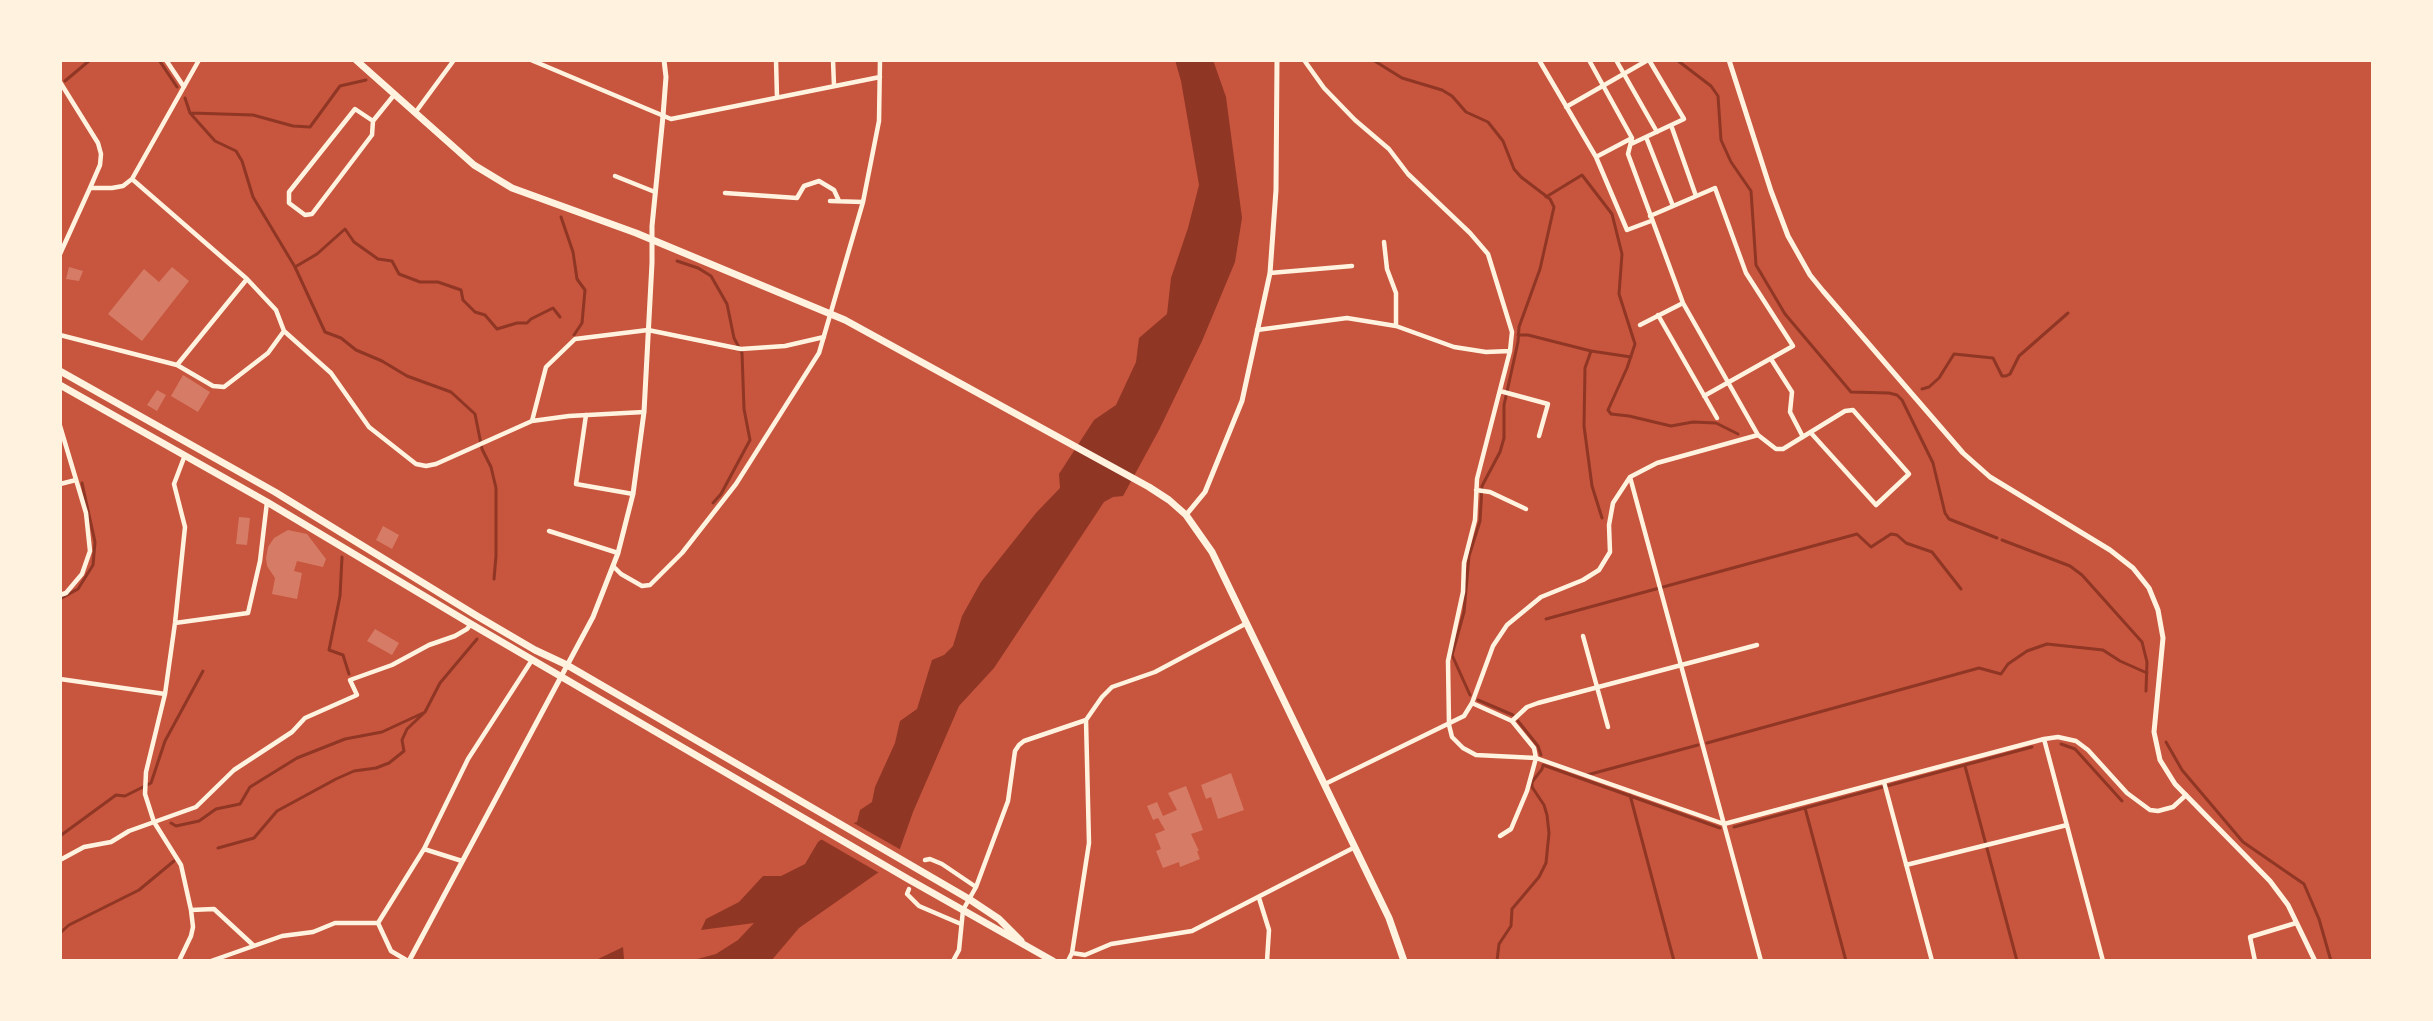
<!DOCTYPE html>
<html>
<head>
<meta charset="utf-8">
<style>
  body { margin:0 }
  #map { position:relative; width:2433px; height:1021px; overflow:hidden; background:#c8553d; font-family:"PT Serif",serif }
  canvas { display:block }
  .frame { position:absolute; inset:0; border:62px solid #fff3e0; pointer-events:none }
</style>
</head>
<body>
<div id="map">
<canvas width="2433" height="1021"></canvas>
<div class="frame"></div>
</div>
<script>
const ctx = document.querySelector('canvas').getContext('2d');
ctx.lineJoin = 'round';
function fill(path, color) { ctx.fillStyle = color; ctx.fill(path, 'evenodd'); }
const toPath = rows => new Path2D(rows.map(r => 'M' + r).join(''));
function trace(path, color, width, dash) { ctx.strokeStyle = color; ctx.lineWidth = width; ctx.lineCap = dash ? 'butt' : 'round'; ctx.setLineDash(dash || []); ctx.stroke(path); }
fill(toPath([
  [1175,60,1213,60,1226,97,1242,218,1235,262,1202,341,1159,430,1123,496,1113,497,1104,502,994,668,959,706,913,812,896,860,799,928,771,961,690,961,716,954,738,940,754,923,701,930,706,919,739,902,763,876,781,876,805,864,818,842,838,827,857,822,860,810,872,802,875,787,895,743,900,721,917,709,932,660,944,655,953,646,962,616,981,582,1036,513,1060,488,1059,474,1094,420,1116,405,1136,362,1139,338,1167,314,1171,278,1188,228,1199,185,1181,81],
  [623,947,624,959,652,961,594,961]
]), '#8f3625');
fill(toPath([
  [850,821,903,851,898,863,881,874,819,838,837,825]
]), '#c8553d');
trace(toPath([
  [159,60,177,87],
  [1373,60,1402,78,1442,90,1452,96,1466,112,1488,122,1503,141,1514,169,1521,177,1550,199,1554,207,1540,269,1519,327,1518,342,1504,405,1504,438,1500,452,1482,486,1480,521,1469,556,1464,612,1452,655,1470,695],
  [1677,60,1711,86,1718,96,1721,140,1731,162,1751,191,1756,265,1785,314,1851,392,1889,393,1897,395,1902,400,1933,463,1945,513,1949,519,1997,538],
  [65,81,90,60],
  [185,98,190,113,215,141,236,151,242,161,253,197,295,267,325,332,341,338,356,350,382,361,407,376,451,392,475,414,482,449,491,467,496,488,496,556,494,579],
  [191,113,253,115,293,126,310,127,340,86,366,80],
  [1546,197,1582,175,1612,214,1622,254,1619,294,1635,344,1627,368,1608,410,1611,414,1629,416,1671,426,1693,422,1716,423,1738,434],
  [561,217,573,252,577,279,585,290,582,323,574,335],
  [677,261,698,268,711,276,727,304,734,338,742,353,744,409,750,440,721,494,713,503],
  [295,267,317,254,345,229,354,242,378,259,392,261,399,274,420,282,438,282,461,290,463,300,475,312,485,315,497,329,517,323,527,323,531,319,553,308,560,317],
  [1518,335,1528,335,1591,351,1631,357],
  [1591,351,1585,368,1584,426,1592,486,1602,518],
  [1922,389,1929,387,1939,378,1954,354,1993,358,2002,376,2006,376,2010,374,2019,356,2068,313],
  [2002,540,2070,566,2082,575,2142,642,2147,662,2146,691],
  [342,557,340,596,329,650,343,655,349,674],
  [60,599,78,589,93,565,95,542,82,483],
  [1546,619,1857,534,1871,547,1891,534,1897,535,1906,543,1932,552,1961,589],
  [1478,700,1513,715],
  [1518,721,1538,746,1541,755],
  [2166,742,2182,770,2243,842,2304,884,2319,919,2331,961],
  [1707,743,1979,668,2001,674,2008,664,2027,651,2047,644,2103,650,2120,661,2147,673],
  [2061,744,2075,749,2122,801],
  [1965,766,2017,961],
  [1587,775,1698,745],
  [1630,795,1674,961],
  [1805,808,1846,961],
  [171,823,176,826,199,821,216,809,240,804,250,787,297,758,345,739,382,732,423,713],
  [1734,827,2032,747],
  [60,836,116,795,125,796,151,783,165,741,203,671],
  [218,848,254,838,277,811,336,779,354,771,376,768,389,763,404,751,402,740,407,729,425,712,440,683,477,639],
  [60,933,69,925,139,890,174,861],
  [1497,961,1499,944,1511,926,1512,909,1539,877,1546,863,1549,833,1547,815,1544,805,1532,787,1532,782,1542,769,1543,765,1720,828]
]), '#8f3625', 3);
fill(toPath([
  [69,267,83,271,79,281,66,279],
  [172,267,189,281,142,341,108,314,144,269,159,282],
  [183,375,210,392,198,412,171,396],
  [157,390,166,395,157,411,147,405],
  [239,517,250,518,247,545,236,544],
  [383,526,399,535,392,549,376,540],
  [288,530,307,534,326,559,323,567,297,561,294,571,302,573,297,599,272,594,275,578,267,566,266,558,268,547,274,538],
  [375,629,399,643,392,655,367,641],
  [1231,773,1244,810,1218,819,1211,797,1206,799,1201,785],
  [1186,786,1203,830,1191,834,1199,851,1197,851,1200,859,1180,867,1179,862,1163,868,1156,851,1161,849,1155,834,1165,830,1158,818,1153,820,1147,806,1157,802,1163,816,1177,810,1168,793]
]), '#d67c66');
trace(toPath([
  [166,60,184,87],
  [531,60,671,119,880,77],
  [776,60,777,97],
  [833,60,834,86],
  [1304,60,1324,88,1355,120,1389,149,1408,174,1470,233,1488,254,1512,332,1510,351,1477,479,1475,520,1464,563,1463,592,1448,661,1449,725,1452,737,1463,748,1476,755,1536,758,1724,824,2044,739,2058,737,2076,741,2088,750,2127,793,2150,810,2158,811,2173,807,2186,795],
  [1539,60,1596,157,1627,230,1651,221],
  [1589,60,1632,138,1628,154,1683,303,1758,435],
  [1616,60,1657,132],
  [60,82,98,143,101,154,100,165,90,188],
  [1566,107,1648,60],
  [415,113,454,60],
  [373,121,355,109,289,192,289,203,305,215,312,214,372,135,373,121,394,95],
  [1671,125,1696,196],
  [1646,137,1673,206],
  [1631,144,1684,119,1649,60],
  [1596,157,1632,138],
  [615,176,655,192],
  [132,179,247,279,276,310,284,331,331,373,369,427,416,464,426,466,436,464,532,421,569,416,644,412],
  [725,193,797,198,804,186,819,181,834,190,839,201],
  [830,201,863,202],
  [1650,216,1715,188,1746,273,1793,346,1704,396],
  [1384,242,1387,269,1396,293,1396,326],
  [60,254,90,188,112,188,123,186,132,179,199,60],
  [1270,273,1352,266],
  [1658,315,1717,418],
  [1640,325,1683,303],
  [1257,330,1347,318,1396,326,1454,347,1486,352,1510,351],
  [60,335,177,365,213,386,224,387,268,353,284,331],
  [1771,359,1792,392,1790,412,1803,437],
  [177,365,247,279],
  [1500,391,1548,404,1539,436],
  [586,415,576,484,633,494],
  [532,421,546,367,575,339,648,330,741,349,785,346,824,337],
  [60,426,86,513,90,551,82,574,66,593,60,595],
  [1630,477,1761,961],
  [60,484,76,480],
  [1476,490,1490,492,1526,509],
  [549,531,618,553],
  [613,566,621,574,642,586,650,585,682,553,736,484,819,353,863,202,879,121,880,60],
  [175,623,248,613,260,561,267,502],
  [1583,636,1608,727],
  [60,679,165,694],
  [1472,703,1512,721,1534,748,1536,758,1527,791,1511,829,1500,836],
  [1512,721,1527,707,1538,703,1757,645],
  [2044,739,2103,961],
  [1884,782,1932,961],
  [1325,784,1464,716,1472,703,1493,646,1507,625,1541,597,1583,580,1599,570,1610,552,1609,525,1613,503,1630,477,1657,463,1758,435,1776,449,1783,449,1845,411,1853,410,1909,474,1876,505,1811,433],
  [424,849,462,861],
  [60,860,84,847,111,842,129,831,196,807,234,770,292,732,305,718,357,695,350,680,392,665,429,645,455,636,467,629,471,624],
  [925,860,930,859,942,864,976,887],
  [1906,865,2067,825],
  [909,889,907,894,919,906,961,924],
  [1259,898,1269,930,1267,961],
  [191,910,214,909,253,945],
  [378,923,424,849,468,759,532,660],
  [1072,953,1085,955,1111,944,1192,931,1355,847],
  [179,961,191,936,193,927,191,910,181,865,154,822,145,794,146,772,165,694,175,623,185,527,174,484,185,455],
  [211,961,282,936,313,932,335,923,378,923,391,951,408,961],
  [953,961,959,950,963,910,976,887,1008,801,1015,751,1019,745,1024,741,1086,720,1102,697,1112,687,1155,672,1247,623],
  [1068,961,1072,953,1089,843,1086,720],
  [2255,961,2250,937,2296,923]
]), '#fff3e0', 4.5);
trace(toPath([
  [1729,60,1771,191,1788,236,1810,275,1823,291,1963,453,1990,477,2110,550,2133,568,2149,588,2158,610,2163,638,2154,732,2160,760,2175,784,2270,881,2288,905,2315,961],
  [1186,515,1205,492,1242,401,1270,273,1276,190,1277,60],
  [409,961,593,617,618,553,633,494,644,412,652,263,652,226,663,116,666,77,664,60]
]), '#fff3e0', 5);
trace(toPath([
  [356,60,474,165,512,188,636,233,845,320,1149,487,1169,500,1186,515,1212,552,1389,918,1404,961],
  [60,371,275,492,477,616,535,650,567,665,969,899,999,919,1021,941],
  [60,385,267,502,471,624,908,879,1053,961]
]), '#fff3e0', 7);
</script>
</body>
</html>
